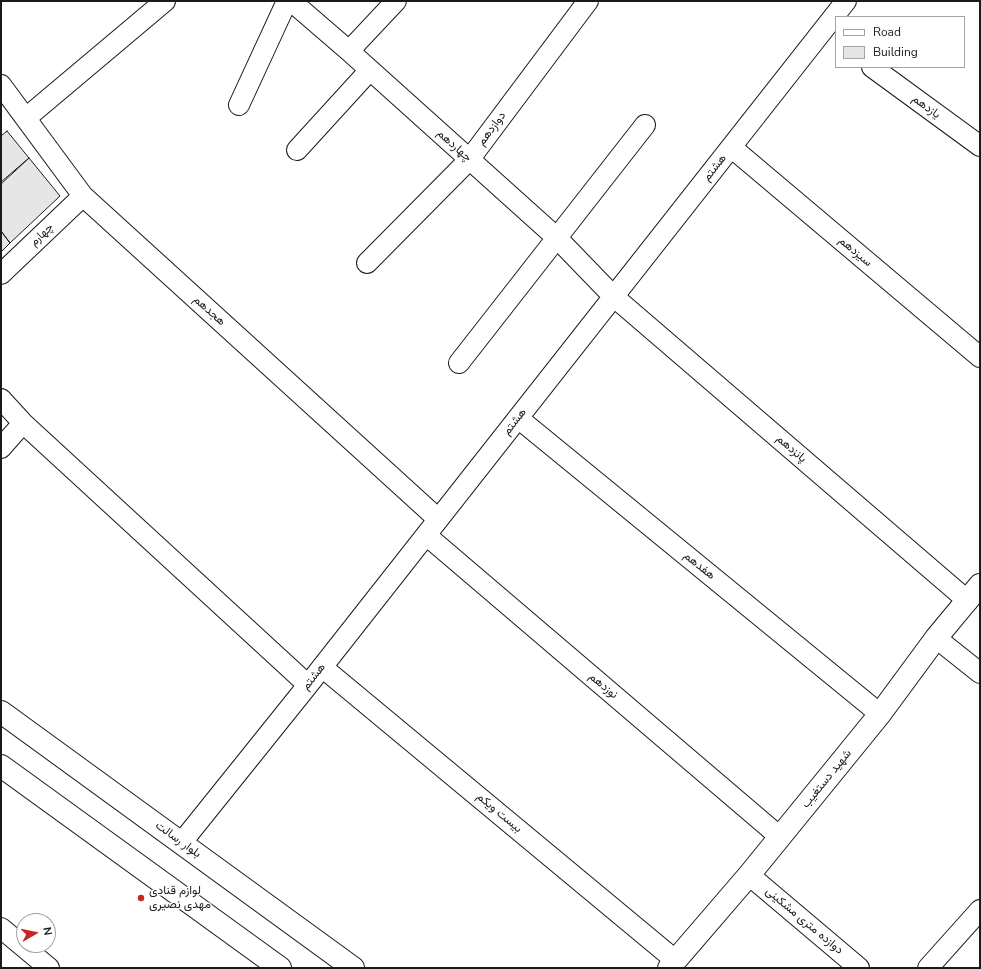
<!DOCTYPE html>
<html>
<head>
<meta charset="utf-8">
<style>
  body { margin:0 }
  #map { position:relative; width:981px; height:969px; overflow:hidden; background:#fff; font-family:"Nunito Sans",sans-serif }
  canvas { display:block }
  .frame { position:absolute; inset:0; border:2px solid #1a1a1a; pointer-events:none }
  .legend { position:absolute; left:835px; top:16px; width:130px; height:52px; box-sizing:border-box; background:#fff; border:1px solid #a3a3a3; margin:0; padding:5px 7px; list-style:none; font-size:12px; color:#1a1a1a }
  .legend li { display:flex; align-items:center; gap:8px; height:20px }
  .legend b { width:20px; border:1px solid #a3a3a3 }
  .north { position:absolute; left:16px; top:913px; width:40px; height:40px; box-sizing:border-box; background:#fff; border:1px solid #a3a3a3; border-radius:50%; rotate:81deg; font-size:11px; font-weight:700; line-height:16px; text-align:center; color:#1a1a1a }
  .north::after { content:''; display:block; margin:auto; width:14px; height:18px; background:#c62828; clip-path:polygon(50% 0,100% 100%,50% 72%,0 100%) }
</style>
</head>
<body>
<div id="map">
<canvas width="981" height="969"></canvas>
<div class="frame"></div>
<ul class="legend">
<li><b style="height:5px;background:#fff"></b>Road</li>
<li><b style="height:11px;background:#e6e6e6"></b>Building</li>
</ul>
<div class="north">N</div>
</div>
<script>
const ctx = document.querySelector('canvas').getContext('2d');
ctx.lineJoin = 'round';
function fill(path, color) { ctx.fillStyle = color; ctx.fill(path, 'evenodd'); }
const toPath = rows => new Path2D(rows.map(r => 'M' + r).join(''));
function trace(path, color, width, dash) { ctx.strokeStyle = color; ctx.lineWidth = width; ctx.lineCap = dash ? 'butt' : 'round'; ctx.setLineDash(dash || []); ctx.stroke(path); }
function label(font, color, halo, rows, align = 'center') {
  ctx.font = font + ' "Nunito Sans",Vazirmatn,sans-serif'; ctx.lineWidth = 3; ctx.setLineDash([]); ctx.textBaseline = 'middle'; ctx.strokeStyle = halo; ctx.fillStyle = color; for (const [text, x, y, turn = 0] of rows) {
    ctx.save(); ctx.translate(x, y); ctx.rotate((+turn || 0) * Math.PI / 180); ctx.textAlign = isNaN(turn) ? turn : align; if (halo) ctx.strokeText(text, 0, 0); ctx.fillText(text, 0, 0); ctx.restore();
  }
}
const building = toPath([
  [7,131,29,158,1,182,1,136,7,131],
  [29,158,60,196,10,243,1,231,1,184,29,158],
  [1,231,10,243,1,252,1,231]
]);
fill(building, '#e6e6e6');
trace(building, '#1a1a1a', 1);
const minor = toPath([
  [291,1,349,51,557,238,613,296,968,601],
  [349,51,396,1],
  [872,67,980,146],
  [1,85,83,196,438,519],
  [239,105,287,1],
  [26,118,165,1],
  [731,147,980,357],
  [297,150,370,70],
  [367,263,469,160,588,1],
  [1,274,83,196],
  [459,363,645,125],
  [1,399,23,423,308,685],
  [518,418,880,714],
  [1,448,23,423],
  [426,535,780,837],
  [936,638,980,673],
  [322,667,675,960],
  [182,842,308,685,846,1],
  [749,875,859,968],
  [1,928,49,968],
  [928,968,980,910]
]);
const secondary = toPath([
  [669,968,749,875,880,714,936,638,980,585]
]);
const primary = toPath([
  [1,712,353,968],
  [1,766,280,968]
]);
trace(minor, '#1a1a1a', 22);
trace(secondary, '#1a1a1a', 24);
trace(primary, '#1a1a1a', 24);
trace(minor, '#fff', 20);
trace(secondary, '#fff', 22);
trace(primary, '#fff', 22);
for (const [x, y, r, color] of [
  [141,898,4,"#c62828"]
]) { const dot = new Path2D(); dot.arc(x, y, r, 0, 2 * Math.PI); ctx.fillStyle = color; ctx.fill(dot); trace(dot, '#fff', 1.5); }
label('12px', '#1a1a1a', '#fff', [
  ["یازدهم",926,107,36],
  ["دوازدهم",492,129,-53],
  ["چهاردهم",454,146,42],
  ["هشتم",715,168,-52],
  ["چهارم",42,235,-44],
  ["سیزدهم",855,252,40],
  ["هجدهم",209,311,42],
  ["هشتم",515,422,-52],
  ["پانزدهم",791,449,41],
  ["هفدهم",699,566,39],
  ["هشتم",314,677,-52],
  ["نوزدهم",603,686,40],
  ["شهید دستغیب",827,779,-51],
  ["بیست ویکم",499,813,40],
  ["بلوار رسالت",178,840,36],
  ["دوازده متری مشکینی",804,921,40]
]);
label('12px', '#1a1a1a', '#fff', [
  ["لوازم قنادی",149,891],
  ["مهدی نصیری",149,905]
], 'left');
</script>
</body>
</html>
